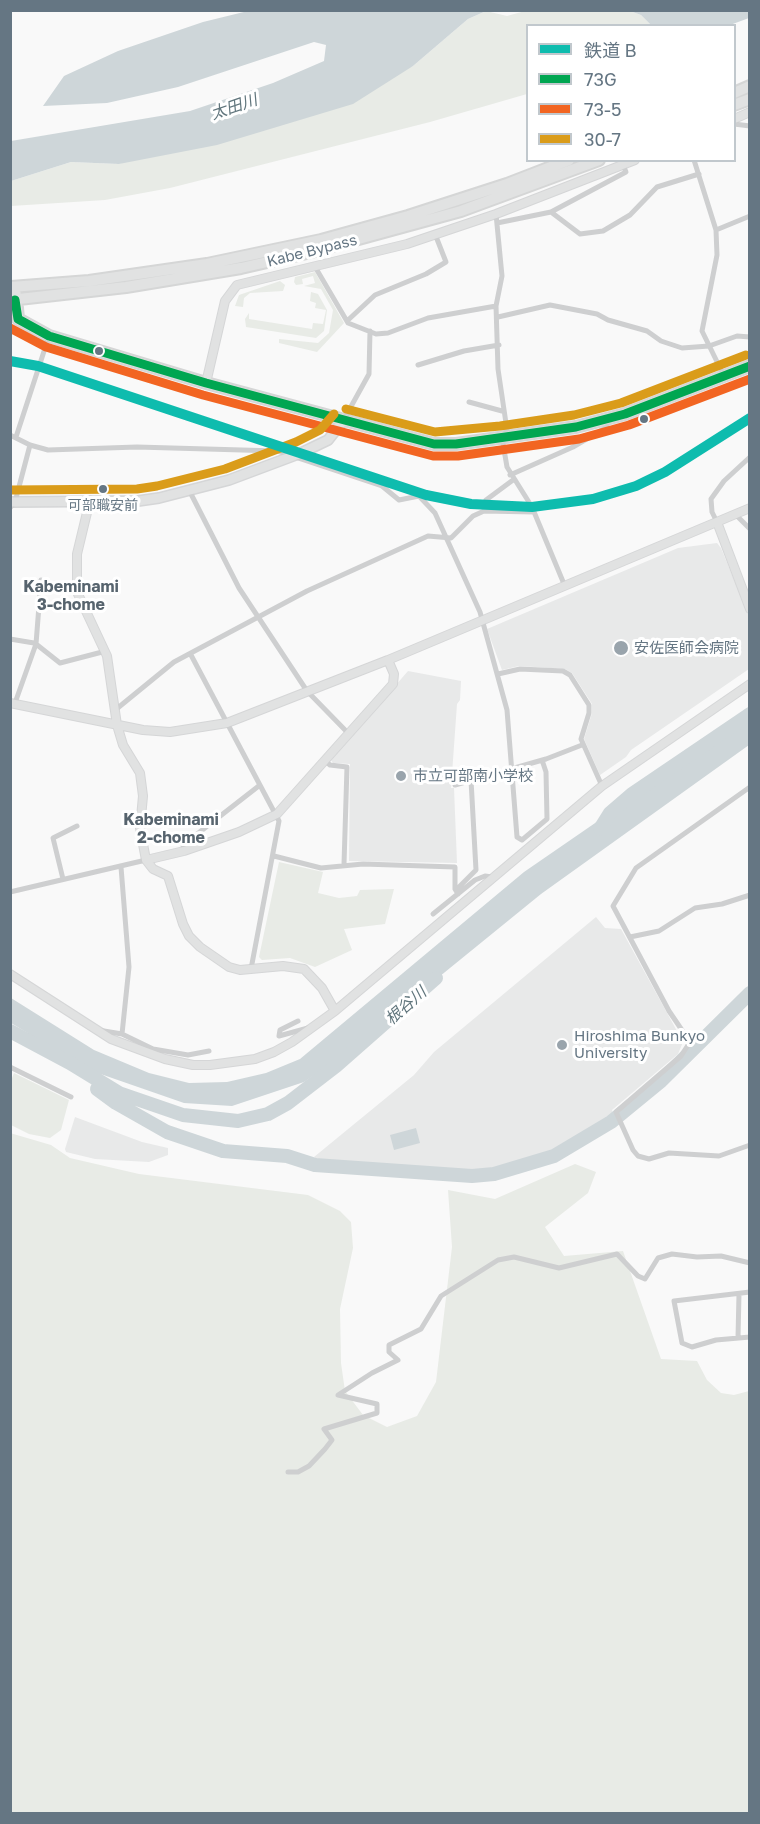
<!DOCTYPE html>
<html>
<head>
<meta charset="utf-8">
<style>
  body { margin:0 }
  #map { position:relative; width:760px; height:1824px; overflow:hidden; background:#f9f9f9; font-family:"Golos Text","Noto Sans JP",sans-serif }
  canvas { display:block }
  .frame { position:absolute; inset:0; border:12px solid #657683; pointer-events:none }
  .legend { position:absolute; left:526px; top:24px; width:210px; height:138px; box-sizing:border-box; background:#fff; border:2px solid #c1c8cd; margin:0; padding:8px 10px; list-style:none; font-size:18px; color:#657683 }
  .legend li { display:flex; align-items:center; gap:12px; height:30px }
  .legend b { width:30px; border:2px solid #c1c8cd }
</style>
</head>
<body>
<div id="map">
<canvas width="760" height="1824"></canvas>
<div class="frame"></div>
<ul class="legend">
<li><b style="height:8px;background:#0ebcae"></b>鉄道 B</li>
<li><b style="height:8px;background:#00a651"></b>73G</li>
<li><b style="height:8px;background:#f26522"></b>73-5</li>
<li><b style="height:8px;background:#da9c1a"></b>30-7</li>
</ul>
</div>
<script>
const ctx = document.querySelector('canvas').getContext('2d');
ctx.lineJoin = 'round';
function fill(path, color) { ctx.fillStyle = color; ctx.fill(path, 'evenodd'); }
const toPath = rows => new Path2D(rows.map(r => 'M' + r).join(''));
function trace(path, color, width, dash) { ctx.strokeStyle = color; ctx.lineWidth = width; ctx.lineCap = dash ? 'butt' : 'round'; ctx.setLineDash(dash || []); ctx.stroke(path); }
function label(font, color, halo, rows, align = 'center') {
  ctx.font = font + ' "Golos Text","Noto Sans JP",sans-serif'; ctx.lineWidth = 6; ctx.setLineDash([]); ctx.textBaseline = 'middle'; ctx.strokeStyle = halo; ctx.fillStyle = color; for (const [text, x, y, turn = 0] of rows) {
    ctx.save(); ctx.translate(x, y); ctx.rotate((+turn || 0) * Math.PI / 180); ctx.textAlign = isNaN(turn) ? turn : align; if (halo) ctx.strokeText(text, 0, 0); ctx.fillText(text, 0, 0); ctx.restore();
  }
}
fill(toPath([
  [717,543,721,548,749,616,749,669,631,750,626,757,600,775,584,739,592,713,592,704,572,673,565,669,519,666,502,670,487,629,678,548],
  [408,671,461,681,460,700,457,704,451,788,454,788,457,863,349,861,350,764,333,763,331,760],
  [596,917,605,928,621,929,683,1042,678,1054,612,1110,614,1115,575,1143,546,1158,498,1172,447,1173,318,1160,314,1157,414,1075,434,1052],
  [75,1117,142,1142,168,1148,168,1155,149,1162,95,1159,66,1152,65,1149]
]), '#e8e9e9');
fill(toPath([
  [486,11,507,16,525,11,630,11,641,15,651,25,528,26,527,94,430,122,170,188,105,200,11,206,11,181,71,162,119,164,413,66,468,19],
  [315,272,344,323,317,352,279,343,279,339,318,343,329,333,333,310,321,289,304,286,315,283,313,276,302,279,303,284,296,285,294,282,295,277],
  [280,281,285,285,283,291,250,293,244,298,243,307,235,306,239,295],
  [311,292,318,294,327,310,324,331,316,338,246,327,245,319,249,313,249,319,312,329,313,323,323,324,326,310,315,308,316,303,310,301],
  [279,862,323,872,318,893,339,898,357,896,360,890,394,889,385,924,344,929,352,950,315,967,290,958,262,960,259,957],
  [14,1073,69,1100,61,1130,50,1138,29,1134,11,1125,10,1083],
  [10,1133,51,1145,70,1158,139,1174,308,1195,340,1211,351,1222,353,1248,340,1309,341,1363,345,1391,363,1415,387,1427,417,1416,436,1382,452,1247,448,1190,495,1199,575,1164,596,1172,588,1193,545,1227,564,1256,623,1251,661,1359,697,1361,707,1380,721,1393,734,1395,749,1391,749,1813,11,1813]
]), '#e8ebe6');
fill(toPath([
  [252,10,486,11,468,19,413,66,353,104,217,145,119,164,71,162,11,181,11,141,190,111,273,83,324,61,326,45,314,42,178,87,107,103,43,106,64,76,118,51,203,22],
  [630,11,749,11,749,18,730,25,651,25,641,15],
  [749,717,749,745,541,894,343,1055,304,1082,232,1106,184,1103,89,1070,11,1023,11,998,94,1050,149,1073,189,1083,227,1082,266,1073,300,1059,524,872],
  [416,1128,420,1143,394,1150,390,1135]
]), '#ced6d9');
trace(toPath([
  [600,829,610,813,632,794,750,714],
  [10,1031,70,1063,119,1093,183,1115,238,1121,268,1114,288,1103,336,1066,436,978],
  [97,1089,116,1103,167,1132,223,1151,287,1156,315,1165,472,1176,494,1174,554,1156,611,1122,661,1081,750,993]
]), '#ced6d9', 14);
const secondary = toPath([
  [734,119,750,112],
  [206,383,225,301,237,285,407,244,496,214,635,160],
  [90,500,77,554,77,592,107,656,117,725,123,745,140,773,143,796,140,828,146,860,153,869,168,876,183,924,189,936,200,947,229,967,240,970,283,966,304,969,322,988,335,1011],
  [717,522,750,609],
  [10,703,143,730,170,732,227,723,388,660,750,508],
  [146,860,184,851,239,832,277,814,393,684,394,674,388,660],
  [10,974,111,1039,165,1059,193,1065,210,1065,255,1059,274,1052,292,1042,335,1011,602,786,750,684]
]);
const primary = toPath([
  [10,502,138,501,159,498,229,480,301,453,328,440,343,421]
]);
const highway = toPath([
  [734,93,750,86],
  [734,105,750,99],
  [11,287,89,281,207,264,321,240,408,216,507,184,569,160],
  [15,287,18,319,49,336,206,383,434,444,456,444,576,427,625,414,750,366],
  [10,300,126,287,241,268,311,252,461,211,599,160]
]);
trace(secondary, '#d5d6d7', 10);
trace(primary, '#d5d6d7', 12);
trace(highway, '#d5d6d6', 14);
trace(toPath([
  [734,124,750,126],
  [694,160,716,230,717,255,702,331,724,376],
  [551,212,580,234,603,231,630,215,657,187,699,174],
  [496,214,502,276,496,306,498,369,507,430,502,438,507,467,532,507,564,584],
  [497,223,551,212,626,172,623,165],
  [716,230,750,216],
  [314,265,348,323,376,334,388,333,428,318,496,306],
  [498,317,550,305,597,314,608,320,647,331,661,341,682,348,709,346,737,336,750,337],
  [347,321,375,295,426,274,446,262,435,234],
  [418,365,464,351,499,345],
  [469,402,502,411],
  [343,421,369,374,370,331],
  [10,435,30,445,48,450,137,447,277,451,382,486,399,500,419,496,435,513,480,612,507,710,517,837,522,840,547,819,546,772,542,760],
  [16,437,49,336],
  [510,475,573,447,607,427,607,419],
  [189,490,239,588,307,691,348,733],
  [486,500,513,480],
  [10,508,15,502,30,445],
  [735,514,750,529],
  [717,522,712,512,711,499,724,481,750,457],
  [41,580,36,644,60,663,106,651],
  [10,639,34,643],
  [191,655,279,821,251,969],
  [498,674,520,669,563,671,570,675,589,705,589,713,581,739,602,786],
  [15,703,36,644],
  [114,711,174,662,307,591,428,536,451,538,473,516,484,511,534,512],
  [324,760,330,765,347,767,344,864],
  [455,785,546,759,582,745],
  [750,787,636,868,613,906,669,1011,690,1042,681,1056,616,1112,633,1150,638,1156,649,1159,669,1153,719,1156,750,1145],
  [184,851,183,845,260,785],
  [274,856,321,868,363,864,455,867,455,889,458,894],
  [121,867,129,967,122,1034],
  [63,879,53,838,77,826],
  [10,892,146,860],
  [458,894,459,887,476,870,471,780],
  [433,914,475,880,485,876,492,877],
  [630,937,659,931,695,908,722,904,750,895],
  [298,1021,280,1030,279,1036,308,1028],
  [98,1030,122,1034,153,1049,152,1055],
  [153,1049,188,1055,209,1051],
  [10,1067,71,1097],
  [750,1292,674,1301,682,1343,692,1347,716,1340,750,1337],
  [738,1338,739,1294],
  [288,1472,298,1472,309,1466,325,1449,332,1440,324,1429,377,1413,377,1404,338,1395,372,1373,398,1360,389,1352,389,1345,421,1329,441,1296,498,1260,514,1257,559,1268,617,1254,638,1276,645,1279,658,1258,672,1254,697,1257,721,1256,750,1263]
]), '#cecfd0', 5);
trace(secondary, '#e1e2e2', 8);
trace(primary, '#e1e2e2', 9);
trace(highway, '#e1e2e2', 10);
trace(toPath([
  [15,300,18,319,49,336,206,383,434,444,456,444,576,427,625,414,750,366]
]), '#00a651', 9);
trace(toPath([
  [10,328,46,347,203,395,433,456,458,456,579,439,629,425,750,379]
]), '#f26522', 9);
trace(toPath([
  [346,409,435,432,500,426,574,415,621,403,746,355],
  [10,490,137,489,157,486,225,469,296,442,320,430,334,414]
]), '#da9c1a', 9);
trace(toPath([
  [10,361,38,366,426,495,471,504,532,507,593,499,636,486,665,472,750,418]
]), '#0ebcae', 10);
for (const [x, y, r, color] of [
  [99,351,5,"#657683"],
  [644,419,5,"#657683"],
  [103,489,5,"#657683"],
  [621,648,8,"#99a4ac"],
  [401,776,6,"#99a4ac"],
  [562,1045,6,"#99a4ac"]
]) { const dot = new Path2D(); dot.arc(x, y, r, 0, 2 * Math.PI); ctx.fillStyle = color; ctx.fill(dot); trace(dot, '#fff', 2); }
label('14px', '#657683', '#fff', [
  ["可部職安前",103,506]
]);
label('15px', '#657683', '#fff', [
  ["Kabe Bypass",312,251,-14]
]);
label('15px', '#657683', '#fff', [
  ["安佐医師会病院",634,648],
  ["市立可部南小学校",413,776],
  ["Hiroshima Bunkyo",574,1036],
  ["University",574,1053]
], 'left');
label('italic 16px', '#60757c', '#fff', [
  ["太田川",234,107,-19],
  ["根谷川",406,1006,-41]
]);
label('bold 16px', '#57646e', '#fff', [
  ["Kabeminami",71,587],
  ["3-chome",71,605],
  ["Kabeminami",171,820],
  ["2-chome",171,838]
]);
</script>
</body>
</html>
